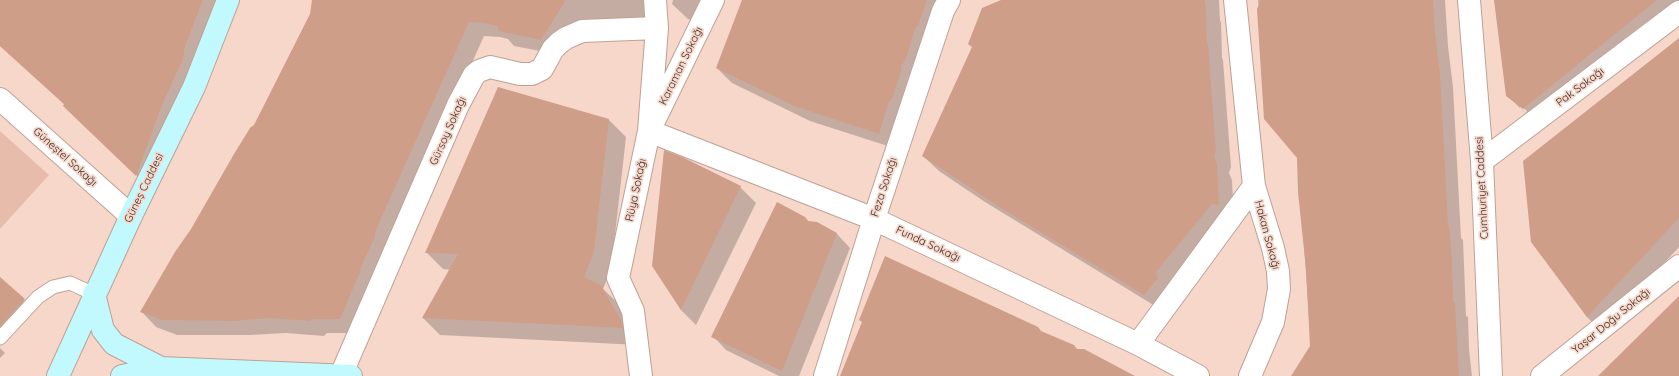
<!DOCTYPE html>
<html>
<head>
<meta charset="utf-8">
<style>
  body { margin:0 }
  canvas { display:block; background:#f6d7ca }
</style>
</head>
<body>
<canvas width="1679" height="376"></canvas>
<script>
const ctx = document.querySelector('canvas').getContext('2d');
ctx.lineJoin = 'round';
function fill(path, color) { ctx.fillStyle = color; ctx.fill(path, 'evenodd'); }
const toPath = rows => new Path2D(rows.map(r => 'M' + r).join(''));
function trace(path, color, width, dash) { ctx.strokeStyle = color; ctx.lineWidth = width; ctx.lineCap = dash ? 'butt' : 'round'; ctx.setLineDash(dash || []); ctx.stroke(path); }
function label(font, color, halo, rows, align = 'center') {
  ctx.font = font + ' Quicksand,sans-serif'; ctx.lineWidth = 3.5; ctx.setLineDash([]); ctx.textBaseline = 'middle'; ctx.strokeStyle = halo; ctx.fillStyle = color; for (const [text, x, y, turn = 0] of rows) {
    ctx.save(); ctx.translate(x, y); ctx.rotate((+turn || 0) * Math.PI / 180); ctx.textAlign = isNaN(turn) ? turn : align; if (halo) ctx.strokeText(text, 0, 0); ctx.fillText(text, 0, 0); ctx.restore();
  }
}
fill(toPath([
  [0,131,49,175,0,229]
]), '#e7bcaa');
fill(toPath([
  [0,0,225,0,152,190,80,122,65,105,0,46],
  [313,0,662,0,658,30,573,26,556,54,514,46,508,39,500,37,484,36,389,247,355,333,327,333,324,336,286,333,250,335,177,335,156,327,142,312,255,125,311,15],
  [673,0,722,0,709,27,688,19,672,4],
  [748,0,951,0,894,148,810,121,732,83,717,68],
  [1004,0,1219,0,1220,21,1221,22,1222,58,1223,60,1231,167,1229,173,1232,180,1234,220,1160,309,985,202,939,171,923,156],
  [1258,0,1445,0,1448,46,1453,87,1461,238,1463,240,1466,316,1468,317,1469,349,1472,376,1292,376,1311,346,1298,158,1265,119],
  [1495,0,1679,0,1679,9,1538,123,1522,110,1507,95],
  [1520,105,1527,111,1526,113,1520,108],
  [1679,40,1679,247,1601,331,1587,317,1532,242],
  [609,120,626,137,611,270,603,289,618,303,639,345,440,335,423,318,451,270,443,269,426,252],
  [681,158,740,187,756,203,696,325,681,310,653,266],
  [805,217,809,222,817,223,837,234,850,248,799,376,779,376,726,350,713,336],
  [0,278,30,306,0,339],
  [0,348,5,353,0,358]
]), '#0003');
fill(toPath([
  [0,0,203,0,185,46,183,59,162,105,136,176,63,106,64,104,0,46],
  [312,0,566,0,541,40,499,31,497,26,485,23,469,22,375,232,375,237,360,269,361,270,340,319,312,319,309,321,271,318,235,321,162,320,140,312,175,252,191,229,234,154,250,128,254,125,310,14],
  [742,0,927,0,918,26,915,28,906,59,901,66,901,72,892,99,889,102,879,134,794,106,716,68],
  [1001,0,1205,0,1205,5,1206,6,1207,44,1208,44,1216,151,1214,157,1217,164,1219,205,1212,204,1156,272,1158,278,1144,295,1001,208,922,156,972,47,968,44,982,8],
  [1261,0,1433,0,1435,32,1440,73,1448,225,1449,225,1452,259,1453,301,1455,303,1459,376,1291,376,1310,346,1306,269,1298,192,1297,158,1264,119,1257,9],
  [1494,0,1657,0,1523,109,1506,96],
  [1679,38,1679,218,1587,317,1531,242,1523,161],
  [498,87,609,119,594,252,584,277,601,285,621,320,623,328,422,318,458,254,425,253],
  [664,150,682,157,741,186,681,310,652,266],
  [777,202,805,217,808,221,817,222,837,233,782,371,711,337],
  [885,256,1038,327,1041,331,1074,345,1077,349,1084,349,1135,376,840,376,862,322,859,320],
  [0,277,25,299,0,326],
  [1679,296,1679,376,1598,376]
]), '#ce9e89');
const lane = toPath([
  [0,338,38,297,53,287,70,283,94,294]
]);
const street = toPath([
  [713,0,649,131,874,219,1138,344,1198,376],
  [1235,0,1254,186,1273,248,1278,271,1279,289,1273,322,1250,376],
  [1469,0,1482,161,1491,376],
  [0,99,131,216],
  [1482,161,1679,12],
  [1138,344,1254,186],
  [341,375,458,105,474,75,479,71,490,67,520,74,532,74,542,69,553,49,559,43,566,38,582,31,657,28],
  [641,376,633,311,618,278,649,131,657,28,655,0],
  [825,376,874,219,943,11,949,0],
  [1542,376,1679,266]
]);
const secondary = toPath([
  [94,294,103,330,114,344,161,368],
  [58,376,131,216,194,87,228,0],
  [122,376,161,368,351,376]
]);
trace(lane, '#bfa195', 15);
trace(street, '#bfa195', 24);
trace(secondary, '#bfa195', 24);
trace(lane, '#fff', 13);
trace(street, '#fff', 22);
trace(secondary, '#c2f9fe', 22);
label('11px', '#392d28', '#f6d7ca', [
  ["Karaman Sokağı",681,66,-64],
  ["Pak Sokağı",1580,87,-37],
  ["Gürsoy Sokağı",448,131,-66],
  ["Güneştel Sokağı",65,157,42],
  ["Feza Sokağı",884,187,-72],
  ["Güneş Caddesi",144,188,-64],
  ["Cumhuriyet Caddesi",1482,188,-93],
  ["Rüya Sokağı",636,190,-78],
  ["Hakan Sokağı",1267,235,75],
  ["Funda Sokağı",928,244,25],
  ["Yaşar Doğu Sokağı",1611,321,-39]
]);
</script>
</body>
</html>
